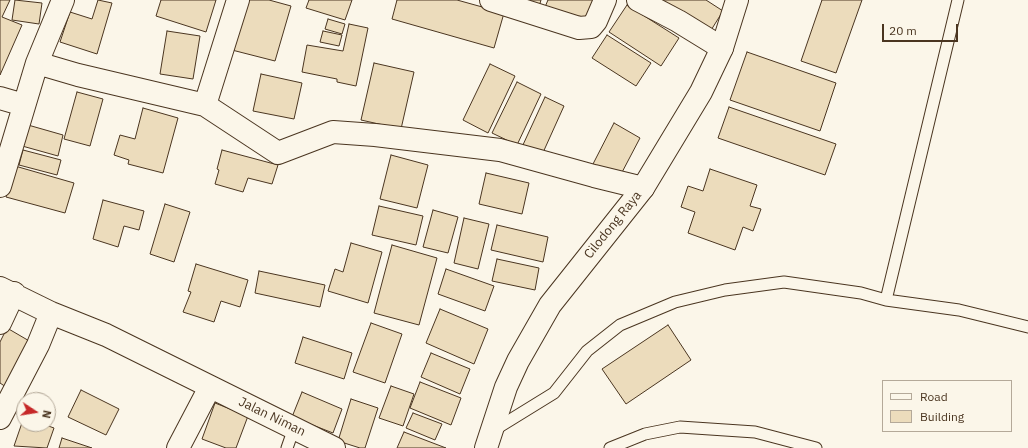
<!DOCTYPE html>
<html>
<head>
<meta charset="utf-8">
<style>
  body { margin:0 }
  #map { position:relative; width:1028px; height:448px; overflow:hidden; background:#fbf6e9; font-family:"IBM Plex Sans",sans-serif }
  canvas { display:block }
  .legend { position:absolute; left:882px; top:380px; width:130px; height:52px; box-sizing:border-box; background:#fbf6e9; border:1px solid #b4a999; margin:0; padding:5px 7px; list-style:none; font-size:12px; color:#4a3520 }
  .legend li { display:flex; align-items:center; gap:8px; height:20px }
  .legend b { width:20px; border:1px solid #b4a999 }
  .north { position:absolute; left:16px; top:392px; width:40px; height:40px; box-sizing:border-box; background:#fbf6e9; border:1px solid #b4a999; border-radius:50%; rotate:102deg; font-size:11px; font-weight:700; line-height:16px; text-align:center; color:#4a3520 }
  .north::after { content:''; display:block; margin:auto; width:14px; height:18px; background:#c62828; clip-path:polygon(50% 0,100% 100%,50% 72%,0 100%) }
  .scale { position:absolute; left:882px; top:24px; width:76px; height:18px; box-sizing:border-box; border:2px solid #4a3520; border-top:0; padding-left:5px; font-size:12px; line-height:14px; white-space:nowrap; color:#4a3520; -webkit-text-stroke:3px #fbf6e9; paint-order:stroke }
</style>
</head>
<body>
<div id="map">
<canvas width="1028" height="448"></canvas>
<ul class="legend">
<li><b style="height:5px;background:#fbf6e9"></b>Road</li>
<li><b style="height:11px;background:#ecdcbc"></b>Building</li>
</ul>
<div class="north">N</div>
<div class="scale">20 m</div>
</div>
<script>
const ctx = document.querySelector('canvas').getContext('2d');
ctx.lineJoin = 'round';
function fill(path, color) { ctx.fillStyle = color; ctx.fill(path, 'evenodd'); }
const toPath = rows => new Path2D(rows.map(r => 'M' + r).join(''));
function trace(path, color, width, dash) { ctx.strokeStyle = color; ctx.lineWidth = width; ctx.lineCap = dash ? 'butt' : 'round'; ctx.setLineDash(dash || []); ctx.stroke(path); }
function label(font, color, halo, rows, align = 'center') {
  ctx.font = font + ' "IBM Plex Sans",sans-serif'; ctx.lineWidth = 3; ctx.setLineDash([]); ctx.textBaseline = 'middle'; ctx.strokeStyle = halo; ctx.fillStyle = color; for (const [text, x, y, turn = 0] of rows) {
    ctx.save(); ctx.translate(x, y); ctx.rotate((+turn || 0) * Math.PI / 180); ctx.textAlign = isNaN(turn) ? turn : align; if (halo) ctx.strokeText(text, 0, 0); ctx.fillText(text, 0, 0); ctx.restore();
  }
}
const building = toPath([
  [0,0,10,0,2,17,22,25,0,75,0,0],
  [15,0,42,3,39,24,12,20,15,0],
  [98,0,112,3,97,54,60,42,70,12,92,19,98,0],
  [161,0,216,0,206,32,156,16,161,0],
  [241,0,269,0,291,6,275,61,228,49,241,0],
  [309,0,352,0,345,20,306,8,309,0],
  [397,0,457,0,504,13,494,48,392,19,397,0],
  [513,0,541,0,538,10,513,0],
  [548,0,597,0,590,21,545,7,548,0],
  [653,0,706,0,723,11,708,35,653,0],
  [822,0,862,0,836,73,801,61,822,0],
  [627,5,679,38,661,66,609,32,627,5],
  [328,19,345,24,342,34,325,29,328,19],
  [349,24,368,28,356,86,337,82,337,79,302,72,307,45,343,51,349,24],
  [167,31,200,36,193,79,160,74,167,31],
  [323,31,342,35,339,46,320,42,323,31],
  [607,35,651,63,636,86,592,58,607,35],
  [747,52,836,83,820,131,730,100,747,52],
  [374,63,414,72,401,129,361,120,374,63],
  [490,64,515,76,488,133,463,120,490,64],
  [261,74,302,83,294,119,253,111,261,74],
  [517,82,541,94,517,145,492,133,517,82],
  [77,92,103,99,90,146,64,139,77,92],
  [545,97,564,106,541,157,522,147,545,97],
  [729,107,836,144,825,175,718,138,729,107],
  [143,108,178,118,163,173,128,164,129,160,114,155,120,135,135,139,143,108],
  [21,123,63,135,58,156,15,144,21,123],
  [614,123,640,138,619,178,593,164,614,123],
  [23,150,61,160,57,175,19,165,23,150],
  [222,150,278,165,272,184,248,178,243,192,215,184,219,170,217,169,222,150],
  [391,155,428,165,417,208,380,199,391,155],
  [15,166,74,183,65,213,6,197,15,166],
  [710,169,757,185,750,206,761,209,753,231,743,227,735,250,688,233,695,212,681,207,688,186,703,191,710,169],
  [486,173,529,183,522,214,479,204,486,173],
  [103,200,144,211,139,230,124,226,118,247,93,239,103,200],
  [165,204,190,212,174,262,150,254,165,204],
  [379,206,423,216,416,245,372,235,379,206],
  [433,210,458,217,448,253,423,247,433,210],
  [464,218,489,224,478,269,454,263,464,218],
  [497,225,548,237,543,262,491,250,497,225],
  [351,243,382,252,368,303,328,291,335,269,343,272,351,243],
  [392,245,437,258,419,325,374,313,392,245],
  [497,259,539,268,535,290,492,281,497,259],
  [196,264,248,280,240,307,221,301,214,322,183,312,191,292,188,291,196,264],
  [446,269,494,286,485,311,438,294,446,269],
  [259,271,325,285,320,307,255,293,259,271],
  [440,309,488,329,474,364,426,343,440,309],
  [371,323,402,334,385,383,353,372,371,323],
  [668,325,691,360,626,404,602,369,668,325],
  [7,328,31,342,6,387,0,383,0,342,7,328],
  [303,337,352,353,344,379,295,363,303,337],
  [431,353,470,369,460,394,421,377,431,353],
  [420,382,461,398,451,425,410,408,420,382],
  [391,386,414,394,403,426,379,418,391,386],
  [81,390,119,409,106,435,68,417,81,390],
  [302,392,342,409,333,433,292,417,302,392],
  [351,399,378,408,365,448,360,448,338,441,351,399],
  [215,403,248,416,236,448,226,448,202,439,215,403],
  [413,413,442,424,435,440,406,428,413,413],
  [24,417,24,424,43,424,54,428,47,448,14,446,24,417],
  [404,432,446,448,397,448,404,432],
  [62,438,92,448,59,448,62,438]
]);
fill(building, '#ecdcbc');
trace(building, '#4a3520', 1);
const service = toPath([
  [886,300,958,0],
  [494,430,554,393,587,351,620,325,675,302,725,290,784,282,861,293,886,300,959,310,1028,327],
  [287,448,294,428],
  [610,448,645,434,680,427,755,432,816,448]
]);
const minor = toPath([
  [491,0,579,28,591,27,596,21,605,0],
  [638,0,678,21,722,48],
  [37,63,78,75,205,105,278,153,333,132,375,135,500,150,594,176,643,188],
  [0,98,24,105],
  [205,105,238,0],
  [0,186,37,63,63,0],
  [0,288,51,313,106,335,334,448],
  [0,323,14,293],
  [0,418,38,345,51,313],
  [178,448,210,387]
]);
const tertiary = toPath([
  [486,448,506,387,518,361,550,305,643,188,701,92,722,48,737,0]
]);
trace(service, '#4a3520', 13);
trace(minor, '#4a3520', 24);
trace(tertiary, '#4a3520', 24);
trace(service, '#fbf6e9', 11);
trace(minor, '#fbf6e9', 22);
trace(tertiary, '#fbf6e9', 22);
label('13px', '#4a3520', '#fbf6e9', [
  ["Cilodong Raya",613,225,-51],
  ["Jalan Niman",272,417,26]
]);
</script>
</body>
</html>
